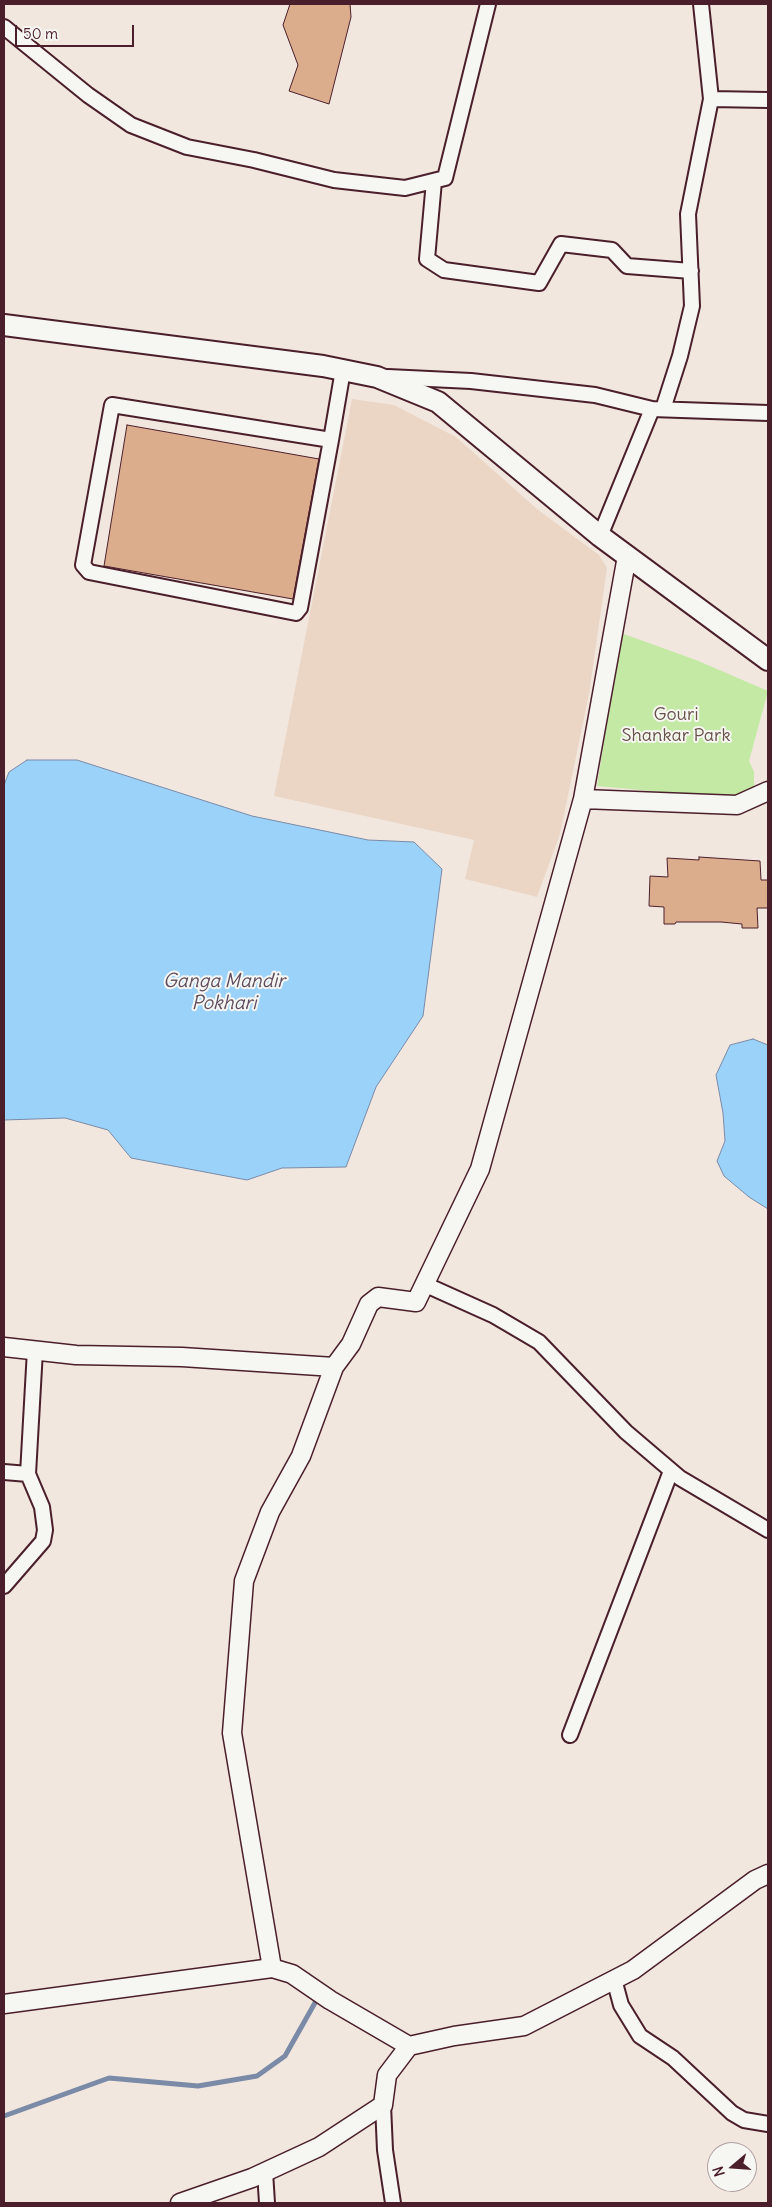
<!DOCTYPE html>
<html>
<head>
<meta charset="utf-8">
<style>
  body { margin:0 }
  #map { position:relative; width:772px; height:2207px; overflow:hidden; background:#f1e7de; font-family:Delius,sans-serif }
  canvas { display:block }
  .frame { position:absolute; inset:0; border:5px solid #4a1f2b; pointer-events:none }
  .north { position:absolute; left:707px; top:2142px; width:50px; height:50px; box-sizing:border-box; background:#f6f6f2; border:1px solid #b1a0a2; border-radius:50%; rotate:252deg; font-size:14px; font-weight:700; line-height:20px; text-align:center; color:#4a1f2b }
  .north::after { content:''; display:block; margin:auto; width:18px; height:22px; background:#4a1f2b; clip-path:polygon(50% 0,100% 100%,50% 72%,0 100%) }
  .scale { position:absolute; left:15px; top:25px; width:119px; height:22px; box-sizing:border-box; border:2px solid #4a1f2b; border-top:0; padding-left:6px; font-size:15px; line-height:18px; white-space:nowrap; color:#4a1f2b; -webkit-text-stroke:4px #f6f6f2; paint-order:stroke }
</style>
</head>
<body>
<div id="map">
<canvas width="772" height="2207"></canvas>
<div class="frame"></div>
<div class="north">N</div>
<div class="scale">50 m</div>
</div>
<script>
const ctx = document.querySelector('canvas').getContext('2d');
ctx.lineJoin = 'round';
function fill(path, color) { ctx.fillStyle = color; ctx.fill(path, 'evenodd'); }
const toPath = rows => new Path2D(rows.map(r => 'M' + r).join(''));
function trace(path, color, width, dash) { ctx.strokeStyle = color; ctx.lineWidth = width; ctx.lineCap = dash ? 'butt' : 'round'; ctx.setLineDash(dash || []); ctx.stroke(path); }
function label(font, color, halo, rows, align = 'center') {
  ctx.font = font + ' Delius,sans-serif'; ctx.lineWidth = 4; ctx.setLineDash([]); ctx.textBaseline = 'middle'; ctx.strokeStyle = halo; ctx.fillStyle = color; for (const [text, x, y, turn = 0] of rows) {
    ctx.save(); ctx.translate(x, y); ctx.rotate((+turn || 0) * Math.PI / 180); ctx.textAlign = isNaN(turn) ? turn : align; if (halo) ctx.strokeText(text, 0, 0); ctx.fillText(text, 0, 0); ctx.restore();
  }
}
fill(toPath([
  [352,399,394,405,456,437,537,509,599,555,607,568,589,694,560,834,537,897,465,879,474,840,274,796]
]), '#ebd6c6');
fill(toPath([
  [621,633,696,660,768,691,749,761,754,772,754,786,747,794,738,799,597,786]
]), '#c3e9a4');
const water = toPath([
  [27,760,77,760,252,816,368,840,414,842,442,869,423,1016,376,1087,346,1167,282,1168,247,1180,131,1158,108,1130,65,1118,4,1120,4,785,9,772,27,760],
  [753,1039,768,1045,768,1209,749,1197,724,1176,717,1161,725,1141,723,1113,716,1075,730,1045,753,1039]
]);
fill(water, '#9ad2fa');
trace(water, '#7a8aa7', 1);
trace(toPath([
  [4,2116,109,2078,198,2086,257,2076,285,2056,316,2001]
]), '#7a8aa7', 5);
const building = toPath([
  [290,4,350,4,351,17,329,104,289,91,298,65,283,25,290,4],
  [127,425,319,459,293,599,104,566,127,425],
  [699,857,760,861,761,880,768,880,768,908,757,908,758,928,742,928,742,924,721,922,676,922,675,924,664,924,664,907,649,906,650,876,668,877,667,858,699,860,699,857]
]);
fill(building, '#dcad8d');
trace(building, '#4a1f2b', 1);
const minor = toPath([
  [4,27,88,95,131,125,187,147,254,160,334,180,405,188,445,178,488,4],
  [711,99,768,100],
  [434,181,427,259,444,270,539,283,561,244,612,250,627,266,691,271],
  [388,377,471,381,595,395,652,409,768,413],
  [663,409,680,356,692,306,688,214,711,99,701,4],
  [331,440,112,405,83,565,89,572,296,613,300,608,331,440,343,370],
  [600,536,652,409],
  [424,1284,493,1315,539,1342,626,1432,680,1478,768,1530],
  [4,1472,28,1474,35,1350],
  [4,1586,43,1541,45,1530,42,1507,28,1474],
  [570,1735,671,1471],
  [614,1979,621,2005,640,2036,673,2058,732,2113,744,2120,768,2124],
  [383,2105,385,2150,393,2203],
  [265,2172,267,2203]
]);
const tertiary = toPath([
  [583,799,737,805,768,791],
  [4,1347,76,1355,182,1357,334,1367],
  [272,1968,292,1974,330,2000,409,2046],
  [4,2004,272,1968,232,1733,244,1581,270,1512,301,1456,334,1367,351,1344,369,1304,378,1297,416,1302,480,1169,583,799,627,556],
  [180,2203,252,2178,319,2147,383,2105,387,2075,409,2046,454,2036,524,2026,633,1970,755,1880,768,1874]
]);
const secondary = toPath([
  [4,325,323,366,377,377,438,402,600,536,768,660]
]);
trace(minor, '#4a1f2b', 18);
trace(tertiary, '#4a1f2b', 21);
trace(secondary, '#4a1f2b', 24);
trace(minor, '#f6f6f2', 14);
trace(tertiary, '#f6f6f2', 18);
trace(secondary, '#f6f6f2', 20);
label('18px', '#685249', '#f6f6f2', [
  ["Gouri",676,715],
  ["Shankar Park",676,736]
]);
label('italic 19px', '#5e4c5f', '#f6f6f2', [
  ["Ganga Mandir",224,982],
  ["Pokhari",224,1004]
]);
</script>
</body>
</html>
